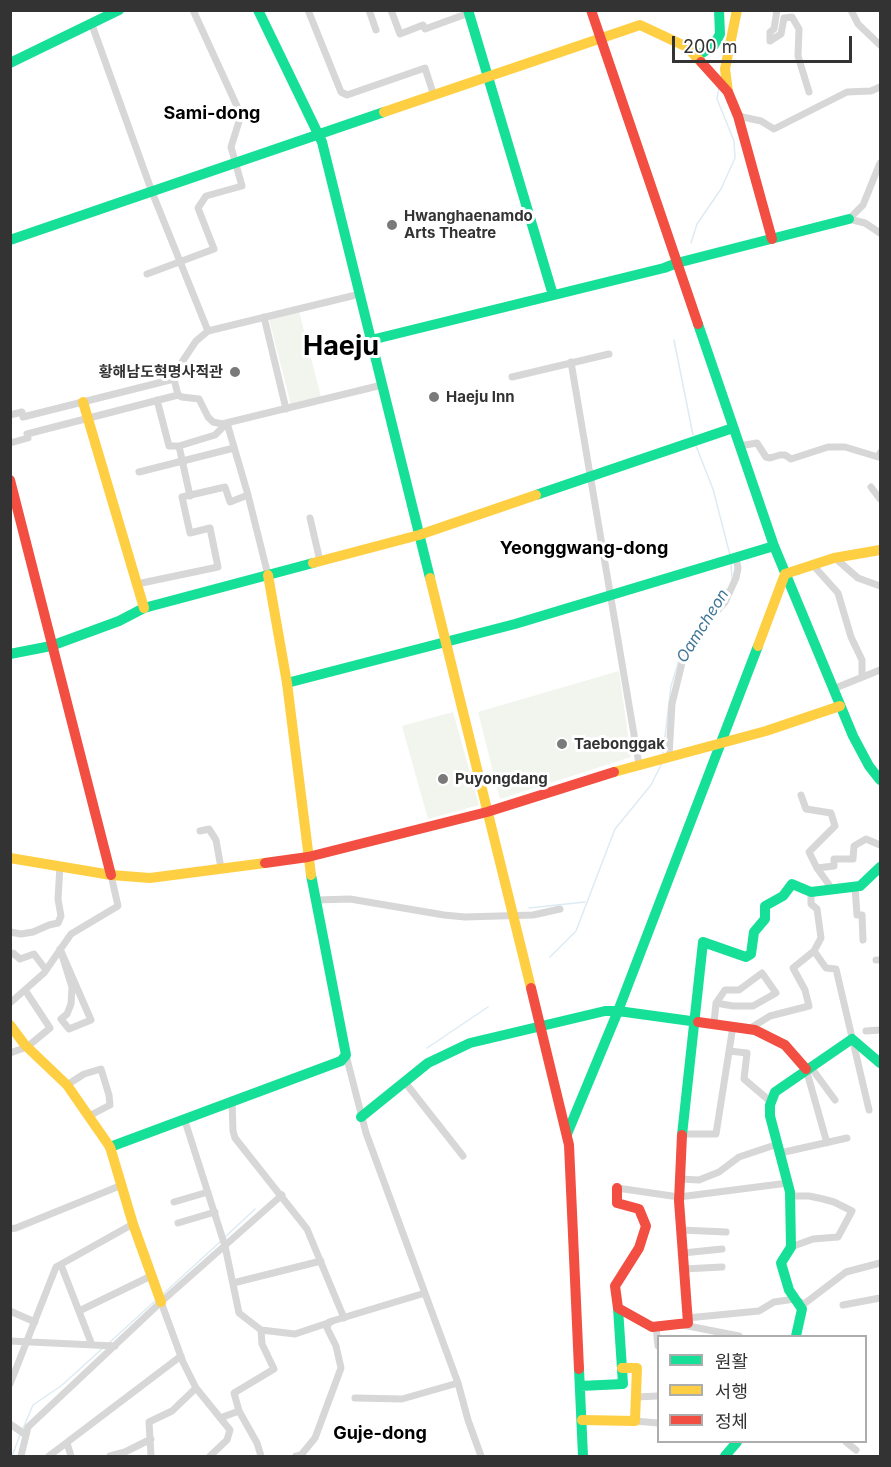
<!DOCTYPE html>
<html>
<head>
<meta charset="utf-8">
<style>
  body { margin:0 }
  #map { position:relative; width:891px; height:1467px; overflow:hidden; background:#fff; font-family:Inter,"Noto Sans KR",sans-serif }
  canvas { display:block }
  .frame { position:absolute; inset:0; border:12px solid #333; pointer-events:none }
  .legend { position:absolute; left:657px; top:1335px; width:210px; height:108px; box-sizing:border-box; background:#fff; border:2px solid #adadad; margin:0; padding:8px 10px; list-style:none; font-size:18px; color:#333 }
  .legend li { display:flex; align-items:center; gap:12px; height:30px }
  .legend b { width:30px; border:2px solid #adadad }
  .scale { position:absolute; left:672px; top:36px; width:180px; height:27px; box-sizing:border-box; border:3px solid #333; border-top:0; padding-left:8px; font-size:18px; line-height:21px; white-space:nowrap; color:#333; -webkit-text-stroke:4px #fff; paint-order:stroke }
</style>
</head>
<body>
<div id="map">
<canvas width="891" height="1467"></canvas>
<div class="frame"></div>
<ul class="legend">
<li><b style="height:8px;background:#16e098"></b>원활</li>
<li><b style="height:8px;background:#ffcf43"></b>서행</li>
<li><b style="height:8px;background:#f24e42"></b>정체</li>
</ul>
<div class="scale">200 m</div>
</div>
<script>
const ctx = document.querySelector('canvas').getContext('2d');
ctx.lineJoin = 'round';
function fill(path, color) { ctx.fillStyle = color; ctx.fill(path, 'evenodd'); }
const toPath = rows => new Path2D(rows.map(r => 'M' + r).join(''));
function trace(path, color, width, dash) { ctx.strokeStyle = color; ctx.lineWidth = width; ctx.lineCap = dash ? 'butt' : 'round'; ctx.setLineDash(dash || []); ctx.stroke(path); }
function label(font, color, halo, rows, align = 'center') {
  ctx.font = font + ' Inter,"Noto Sans KR",sans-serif'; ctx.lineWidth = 6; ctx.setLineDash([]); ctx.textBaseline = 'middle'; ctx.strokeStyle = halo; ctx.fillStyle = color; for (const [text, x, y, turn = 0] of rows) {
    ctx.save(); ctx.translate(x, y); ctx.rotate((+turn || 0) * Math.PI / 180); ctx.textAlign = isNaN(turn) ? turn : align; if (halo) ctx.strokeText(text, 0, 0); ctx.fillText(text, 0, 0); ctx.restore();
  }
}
fill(toPath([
  [299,311,321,397,291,405,269,319],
  [619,671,631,757,500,799,478,712],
  [453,712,479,805,428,819,402,726]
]), '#f1f5ed');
trace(toPath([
  [691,243,697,224,721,189,735,158,734,141,717,99,719,88],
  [674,340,693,435],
  [696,446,713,489,730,555],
  [731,563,732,579],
  [663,753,671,686,680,657,693,633,721,600,727,589],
  [529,908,585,902],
  [550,957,576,931,615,829,651,785,662,763],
  [427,1048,488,1007],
  [224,1238,255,1209],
  [162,1295,221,1241],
  [109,1343,156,1300],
  [22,1431,33,1405,61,1386,103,1348],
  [12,1456,20,1435]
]), '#ddebf3', 1.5);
trace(toPath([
  [308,10,341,92,347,95,425,68,434,96],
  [369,10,376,30],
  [391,10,400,34,423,25,425,29,469,13],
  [777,10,774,29,770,32,770,41,781,34,784,18,792,17,799,29,798,56,809,92],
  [851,10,858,24,880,45],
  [92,25,152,192,208,331],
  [738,116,761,121,774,129,847,92,871,91,880,87],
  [849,219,863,205,880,163],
  [849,219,865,223,880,233],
  [147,274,214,249,198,208,206,196,242,186,231,147,241,115,193,10],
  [360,294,208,331,196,341,176,371,174,379,178,395,182,397,199,399,208,417,213,422,222,424,382,385],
  [264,317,286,409],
  [571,362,639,764],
  [512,377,609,354],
  [157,400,169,446,179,446,215,435,227,423],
  [10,415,22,412,23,417,174,379],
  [227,423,248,495,268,575],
  [10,443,28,438,27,434,178,395],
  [179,446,190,496],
  [739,446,757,443,766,457,770,458,780,455,785,455,791,459,828,447,845,447,878,457,880,453],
  [139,472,234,448],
  [871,487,880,499],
  [310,518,320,561],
  [835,558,858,578,880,586],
  [812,564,838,593,851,637,862,660,862,677],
  [137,584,218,567,210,528,190,533,182,497,225,487,230,502,248,495],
  [833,689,880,670],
  [669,756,672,704,682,663,697,634,725,602,736,578,738,568,736,558],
  [801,795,806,809,831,813,835,826,809,852,817,868,832,889],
  [200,831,209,829,216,840,221,868],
  [817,868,834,866,834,859,853,859,854,846,866,839,880,845],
  [855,887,857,915,862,915,863,940],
  [811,892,811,904,817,909,821,938,814,951,826,968,836,969,869,1110],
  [316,900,350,899,444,915,465,917,533,915,560,909],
  [10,932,21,934,33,932,49,925,58,923,61,916,58,899,60,866],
  [60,949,91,1020,69,1029,61,1019,67,1014,71,1004,72,987,60,949],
  [10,955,13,953,20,959,34,954,46,970],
  [876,960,880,960],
  [10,1003,44,973,71,934,118,906,111,875],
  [714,1023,716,1003,725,990,739,990,762,973,776,993,753,1006,733,1006,716,1003],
  [749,1029,770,1016,809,1006,805,990,793,968,814,951],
  [866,1031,880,1030],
  [729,1051,747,1053,744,1079,771,1102],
  [10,1053,27,1047,50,1028,25,990],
  [346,1055,366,1133,458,1383,468,1420,481,1456],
  [810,1066,835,1100],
  [806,1069,827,1143],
  [404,1081,463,1156],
  [67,1085,84,1074,101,1069,109,1095,110,1105,89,1116],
  [232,1100,233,1131,235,1138,307,1229,344,1318],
  [184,1118,225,1246,239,1313,261,1330,262,1344,274,1369,234,1393,239,1411,220,1418],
  [682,1134,716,1134,733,1026],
  [780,1153,847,1138],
  [680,1179,699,1180,719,1172,739,1157,778,1144],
  [617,1188,679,1197,788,1183],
  [790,1196,809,1196,823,1199,834,1202,852,1211,838,1237,813,1239,791,1247],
  [174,1202,208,1192],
  [178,1223,215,1212],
  [10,1229,16,1228,122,1185],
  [681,1230,726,1232],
  [683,1253,722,1249],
  [61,1265,92,1345],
  [684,1269,722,1267],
  [233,1283,321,1261],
  [161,1302,183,1362,196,1388,230,1430,227,1440,210,1456],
  [843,1305,880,1298],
  [10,1311,35,1322],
  [79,1311,151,1276],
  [687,1318,759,1311,774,1302,795,1299,804,1304,846,1272,880,1263],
  [683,1325,739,1336],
  [656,1327,658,1346],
  [261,1330,295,1334,331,1322],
  [10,1341,115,1346],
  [10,1384,56,1267,133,1224],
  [636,1397,658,1396],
  [355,1398,402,1399,458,1383],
  [239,1411,257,1443,261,1456],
  [635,1421,658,1423],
  [10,1424,26,1435],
  [846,1442,856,1450],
  [67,1443,71,1456],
  [21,1456,28,1427,161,1302,282,1195],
  [49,1456,181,1356],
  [110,1456,125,1452,151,1439],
  [151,1456,149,1422,172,1411,196,1388],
  [296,1456,301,1455,315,1438,341,1368,336,1346,327,1328,329,1322,425,1293]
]), '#d7d7d7', 7);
trace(toPath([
  [258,10,322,142,430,578],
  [468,10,553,295],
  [696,57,714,45,720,34,719,10],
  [10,63,119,10],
  [10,240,384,112],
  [698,324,774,546,853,736,869,766,880,780],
  [371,340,664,268,677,263,849,219],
  [536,495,733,428],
  [10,654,51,646,119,621,144,608,313,563],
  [287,683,515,624,774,546],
  [361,1117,428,1063,470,1043,605,1011,618,1011,698,1022],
  [567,1134,618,1011,758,646],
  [682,1135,703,942,746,957,751,954,754,932,765,919,765,906,783,896,792,884,811,892,860,886,880,867],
  [110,1147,341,1061,346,1055,311,875],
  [796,1336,802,1309,789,1290,781,1263,791,1247,790,1192,770,1116,770,1105,775,1092,852,1039,880,1063],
  [579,1369,583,1456],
  [580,1386,623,1384,618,1308],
  [725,1456,737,1442]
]), '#16e098', 10);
trace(toPath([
  [728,92,725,69,737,10],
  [384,112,640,25,687,47,701,62],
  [83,402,144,608],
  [313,563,419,535,536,495],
  [268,575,287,683,311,875],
  [430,578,531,988],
  [758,646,785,574,834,558,880,550],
  [614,772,766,731,840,706],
  [10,858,111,875,150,878,265,863],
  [10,1025,25,1045,67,1085,110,1147,133,1224,161,1302],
  [582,1420,635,1421,637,1368,622,1368]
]), '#ffcf43', 10);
trace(toPath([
  [591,10,698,324],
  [701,62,728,92,738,116,772,239],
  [10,480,111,875],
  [265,863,308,857,487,812,614,772],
  [531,988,569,1145,579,1369],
  [698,1022,755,1030,785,1045,806,1069],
  [617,1188,617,1203,639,1209,646,1226,639,1248,615,1286,618,1308,652,1327,688,1323,679,1201,682,1135]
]), '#f24e42', 10);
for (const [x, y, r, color] of [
  [392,225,6,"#7a7a7a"],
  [235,372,6,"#7a7a7a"],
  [434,397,6,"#7a7a7a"],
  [562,744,6,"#7a7a7a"],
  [443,779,6,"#7a7a7a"]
]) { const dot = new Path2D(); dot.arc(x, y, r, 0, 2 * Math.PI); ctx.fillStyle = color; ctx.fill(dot); trace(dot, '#fff', 2); }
label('bold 15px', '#333', '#fff', [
  ["Hwanghaenamdo",404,216],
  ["Arts Theatre",404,233],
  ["황해남도혁명사적관",223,372,"right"],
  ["Haeju Inn",446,397],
  ["Taebonggak",574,744],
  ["Puyongdang",455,779]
], 'left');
label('italic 16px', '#3f7597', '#fff', [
  ["Oamcheon",703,626,-58]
]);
label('bold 18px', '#000', '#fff', [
  ["Sami-dong",212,114],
  ["Yeonggwang-dong",584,549],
  ["Guje-dong",380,1434]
]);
label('bold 27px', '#000', '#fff', [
  ["Haeju",341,347]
]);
</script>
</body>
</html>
